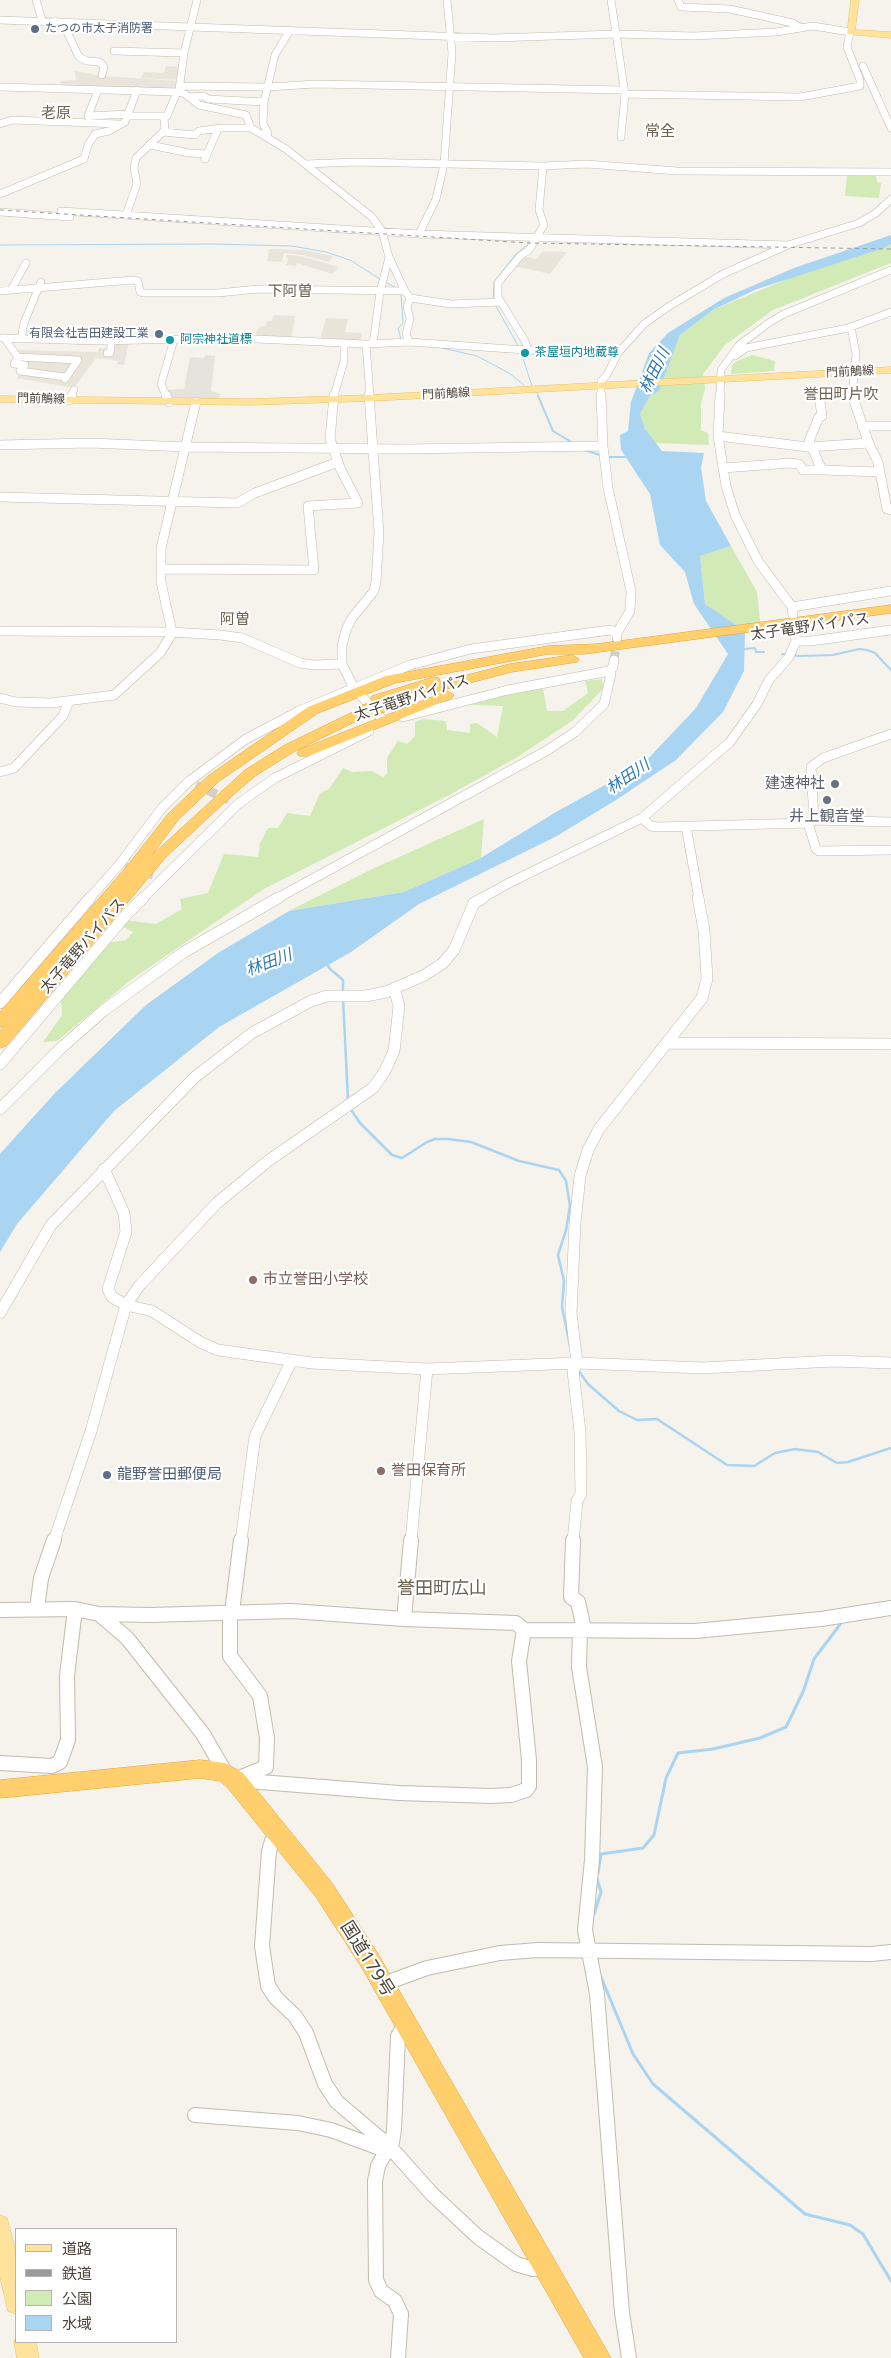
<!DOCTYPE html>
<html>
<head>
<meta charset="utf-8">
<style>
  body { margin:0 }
  #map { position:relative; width:891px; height:2358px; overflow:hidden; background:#f6f3ec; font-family:"Noto Sans","Noto Sans JP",sans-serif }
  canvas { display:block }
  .legend { position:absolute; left:15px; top:2228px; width:162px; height:115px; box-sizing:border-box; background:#fff; border:1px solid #b7b4b0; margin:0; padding:6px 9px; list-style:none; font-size:15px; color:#4b4439 }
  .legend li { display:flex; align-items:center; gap:10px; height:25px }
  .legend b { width:25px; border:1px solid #b7b4b0 }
</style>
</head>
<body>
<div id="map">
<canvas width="891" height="2358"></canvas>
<ul class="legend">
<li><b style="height:6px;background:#ffe39c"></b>道路</li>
<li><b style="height:6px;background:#9a9a9a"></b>鉄道</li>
<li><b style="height:14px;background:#d2eab5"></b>公園</li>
<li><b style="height:14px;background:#a9d4f2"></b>水域</li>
</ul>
</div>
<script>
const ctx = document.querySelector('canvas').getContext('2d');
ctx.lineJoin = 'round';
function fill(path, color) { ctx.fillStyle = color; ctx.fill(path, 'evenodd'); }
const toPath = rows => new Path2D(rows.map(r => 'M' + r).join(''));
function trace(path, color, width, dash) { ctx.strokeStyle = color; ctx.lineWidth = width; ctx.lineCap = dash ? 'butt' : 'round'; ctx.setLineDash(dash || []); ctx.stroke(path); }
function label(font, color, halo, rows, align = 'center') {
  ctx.font = font + ' "Noto Sans","Noto Sans JP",sans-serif'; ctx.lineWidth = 4.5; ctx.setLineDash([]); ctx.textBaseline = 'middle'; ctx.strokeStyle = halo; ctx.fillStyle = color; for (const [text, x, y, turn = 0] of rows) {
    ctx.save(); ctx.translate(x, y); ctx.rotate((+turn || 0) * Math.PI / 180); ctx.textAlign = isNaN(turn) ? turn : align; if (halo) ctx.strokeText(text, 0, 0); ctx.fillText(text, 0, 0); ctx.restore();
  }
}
fill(toPath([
  [166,66,182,67,179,80,141,78,144,72,164,73],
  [75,71,102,76,179,81,177,92,61,89,60,81,76,80],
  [269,249,303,250,333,256,329,262,302,255,284,253,282,262,267,261],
  [543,251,567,252,550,274,514,266,525,257,536,259],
  [286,255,300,256,339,267,332,274,297,263,296,266,286,265,288,259,286,257],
  [273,315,295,316,291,339,255,338,257,330,261,326,266,326,267,321,272,321],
  [326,318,348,319,345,332,362,333,360,343,320,341],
  [27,331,95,333,92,340,24,339],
  [112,342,129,342,124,365,117,364,119,361,96,358,74,388,17,378,20,372,66,378,79,360,21,357,16,350,98,352,99,348,110,348],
  [20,358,73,360,65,376,26,371,19,363]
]), '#eae5da');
fill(toPath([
  [205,355,215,356,211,391,221,394,218,399,169,398,164,390,184,389,190,357,204,358]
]), '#e6e2dd');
fill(toPath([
  [847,176,876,176,877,182,881,183,879,198,845,196],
  [891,244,891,263,773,310,725,345,703,374,705,389,701,403,701,430,708,433,709,445,655,443,645,429,640,414,650,396,659,390,680,335,713,310,804,272],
  [752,355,775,361,774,371,731,374,732,365,737,361],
  [731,546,757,592,761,629,745,631,705,604,700,556],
  [602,679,603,689,572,721,516,758,451,794,264,889,132,979,57,1041,43,1042,62,1015,61,996,106,943,126,940,133,932,121,926,124,920,156,924,182,909,180,899,208,893,224,854,258,857,260,843,268,828,278,828,287,813,310,816,320,793,329,789,343,768,352,772,372,771,383,777,387,774,387,758,398,741,407,744,415,736,415,722,423,719,446,721,447,730,470,733,470,724,477,723,497,737,503,706,469,705,509,694,543,689,547,711,563,711,588,693,585,681],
  [484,819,481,858,404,892,289,911,370,870]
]), '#d2eab5');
fill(toPath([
  [891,235,891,244,881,249,757,289,713,310,680,335,659,391,650,396,640,414,645,429,662,451,704,453,701,468,706,501,731,546,700,556,705,604,745,631,744,671,723,712,676,760,616,800,555,837,419,904,351,952,219,1027,114,1111,17,1224,0,1252,0,1154,55,1093,146,1005,218,953,289,911,404,892,479,859,556,812,643,764,696,708,728,654,694,604,685,572,660,545,650,494,621,450,620,435,628,431,631,402,649,353,668,333,724,298,794,268]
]), '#a9d4f2');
trace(toPath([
  [530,243,516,254,494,282,493,301,520,349,532,386,539,396],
  [0,245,215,244,292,246,326,252,350,260,380,279],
  [387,283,396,288],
  [401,294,403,323,398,328,401,340],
  [438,347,477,356,509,373,524,385]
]), '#a9d4f2', 1);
trace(toPath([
  [538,396,553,431,573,443],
  [584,450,606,457,628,457],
  [743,649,755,648,756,652,764,652],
  [782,654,799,656,833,655,859,649,867,650,875,653,891,670]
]), '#a9d4f2', 2);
trace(toPath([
  [327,963,329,968,343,980,343,993],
  [343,998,348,1100],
  [350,1108,360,1123,392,1155,402,1158,427,1142,435,1139,448,1139,471,1142,519,1161,559,1170,566,1181,570,1206,566,1230,558,1255,564,1281,562,1307,570,1346],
  [578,1370,588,1384,619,1411,637,1420,657,1419,727,1465,754,1466,775,1453,795,1449,818,1452,837,1463,848,1462,891,1448]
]), '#a9d4f2', 2.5);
trace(toPath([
  [598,1873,601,1854,643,1848,654,1835,666,1778,678,1753,713,1749,760,1738,786,1727,803,1692,814,1659,842,1622],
  [594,1914,601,1892,597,1879],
  [601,1977,633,2054,653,2084,805,2214,850,2225,863,2234,891,2281]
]), '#a9d4f2', 3);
trace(toPath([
  [614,660,617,638],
  [196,785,229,800],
  [125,867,153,875]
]), '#d4d0c8', 9, [9, 4.5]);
const minorFar3 = toPath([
  [36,0,42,20],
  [611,0,625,94,621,137],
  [678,0,681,7,730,9,793,23,800,27],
  [0,20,493,38,616,34,694,36,776,32,813,26,850,32],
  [56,21,67,32,79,57,87,61,100,62,104,67,102,75],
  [114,51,184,53],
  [863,66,891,128],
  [179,86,268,87,316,84,624,90],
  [0,87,178,92,185,94,199,105,246,115,251,128],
  [98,90,88,116,128,114],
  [179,91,184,53,197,0],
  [625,94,800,97,860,86,860,80,847,47,850,32],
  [189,97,204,96,208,99,264,102],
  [126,116,167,116,177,92],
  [0,124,12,120,119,124],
  [163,132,195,135,199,131,221,128,251,128,286,149,372,217,382,231,389,257,380,292,373,344],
  [267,136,268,133,263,124,264,102,275,55,290,30],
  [150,145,189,153,207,154],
  [205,159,218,129],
  [306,164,355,162,543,166,587,164,677,171,891,172],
  [0,194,84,159,88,145,95,134,109,131,125,122,137,90],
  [61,211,419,234,788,245],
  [0,212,70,217],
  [126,215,137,184,134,168,136,158,165,130,164,117],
  [419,234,436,199,444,164,452,53,447,0],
  [389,257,405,291],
  [11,290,26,263],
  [0,291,133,280,138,281,140,292,144,293,218,293,258,289,405,291,410,298,451,304,501,302],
  [851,327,856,354,852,396],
  [0,338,97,341,234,338,366,344,409,342,569,353,618,353],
  [4,338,18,357,14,364,25,365,20,371,65,377],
  [21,339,24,323,41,282],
  [409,342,406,334,410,319,407,307,410,298],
  [366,344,370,396],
  [528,350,525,341,498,297,498,283,520,256,529,250,544,225,539,210,543,166],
  [107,353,110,353,112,340],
  [735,356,746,348,848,328,891,312],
  [18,357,78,360,65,379],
  [71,396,74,390],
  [166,396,161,384,173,343,172,339],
  [334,396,344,361,344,343],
  [601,396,601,381,607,375,618,353,644,324,668,307,723,274,788,245,859,223,876,213,891,199],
  [720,396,721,370,739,345,770,322,784,314,891,270],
  [819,396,819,392,851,392]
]);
const minorFar2 = toPath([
  [166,395,169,402],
  [369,395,379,532,376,582,374,591,352,618,346,630,342,646,342,664,354,688,383,720],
  [601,395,603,446,608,488,631,591,630,611,617,633],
  [720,395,718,436,726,486,735,515,758,561,792,607,793,615],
  [819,395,822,416,819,417,809,441,822,470,880,472],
  [852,395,869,444,878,462,887,509,891,510],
  [69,400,72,395],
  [862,426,891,426],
  [718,436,808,447,869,443],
  [0,445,90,443,187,447,405,449,603,446],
  [723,468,790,463,799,464,803,470,822,470],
  [0,497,237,503,255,493,338,462],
  [162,569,314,570,308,506,358,503,340,468,330,439,334,395],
  [792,607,891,591],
  [0,631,172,632,220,635,242,638,300,663,313,665,342,664],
  [172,632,161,582,161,548,196,402],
  [796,641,811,641,891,630],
  [0,698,16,702,51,703,114,695,160,653,173,632],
  [403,717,508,690,609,671,613,667,614,660],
  [0,772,14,768,63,716,69,701],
  [642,818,651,826,657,827,808,823,814,820,811,767,823,758,891,734],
  [814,820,891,822],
  [808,823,816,849,819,851,891,850],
  [686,826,699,899],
  [89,899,119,865,162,808,188,782,246,739,299,711,410,665,471,649,610,630,617,633,617,638],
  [142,899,238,804,275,778,369,731],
  [276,899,546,751,575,732,604,704,611,674,609,671],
  [480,899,511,882,642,818,730,742,757,704,769,680,789,657,796,641,795,634]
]);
const minorFar1 = toPath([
  [0,1003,90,898],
  [667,1043,891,1044],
  [0,1064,126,915,143,898],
  [0,1109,60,1049,103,1011,184,952,278,898],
  [104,1169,124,1213,126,1232,108,1289,112,1297,126,1305,152,1311,200,1342,218,1350,312,1363,427,1369,577,1363,703,1368,833,1361,891,1363],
  [0,1313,51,1225,195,1077,252,1033,311,1001,327,996,366,996,386,992,425,975,443,963,454,950,474,903,483,898],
  [54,1541,91,1431,126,1305,139,1286,217,1203,268,1161,373,1088,385,1071,394,1051,399,1006,394,988],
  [241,1541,255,1436,292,1360],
  [411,1541,427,1369],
  [573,1541,577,1501,581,1494,580,1432,573,1371,577,1363,571,1313,575,1223,580,1176,588,1150,599,1129,702,998,707,979,704,930,698,898]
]);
const minor = toPath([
  [573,1540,571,1597,578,1602,584,1629],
  [37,1609,41,1578,54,1540],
  [0,1610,75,1609,99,1614,150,1615,291,1611,404,1619,516,1623,524,1630,695,1631,821,1619,891,1608],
  [230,1612,230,1656,260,1696,267,1738,266,1767,237,1779],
  [232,1612,241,1540],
  [99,1614,127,1638,203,1734,225,1772],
  [404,1619,411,1540],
  [580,1629,579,1667,595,1767,592,1860,585,1930,597,1994,622,2313,629,2358],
  [0,1763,52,1766,60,1762,68,1740,67,1676,75,1609],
  [235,1780,399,1793,491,1796,511,1795,526,1790,529,1786,529,1760,519,1661,524,1630],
  [279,1833,272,1841,269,1851,262,1946,268,1986,276,1998,295,2016,306,2033,325,2084,337,2102,389,2146,392,2142,394,2130,398,2036,406,2023],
  [383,1984,427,1968,500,1953,538,1950,872,1954,891,1952],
  [195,2115,298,2123,331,2130,385,2150],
  [398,2358,401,2314,395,2301,381,2291,376,2280,375,2181,378,2166,389,2146,433,2195,478,2237,516,2264,533,2269,547,2269]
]);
const major = toPath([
  [851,0,859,0,855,30,891,32,891,38,847,34,851,0],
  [891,367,891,373,370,401,250,405,0,402,0,396,250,399,370,395,891,367],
  [0,2215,7,2218,16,2253,16,2314,8,2311,0,2277,0,2215],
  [16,2337,16,2342,36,2342,39,2358,17,2358,14,2342,16,2337]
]);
const highway = toPath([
  [891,605,891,613,584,654,548,654,395,683,318,713,218,782,178,820,151,856,245,770,285,745,359,709,369,709,371,712,369,715,295,751,255,776,225,802,166,857,6,1046,0,1048,0,1031,4,1026,0,1027,0,1012,128,865,168,814,208,776,308,707,386,676,548,646,597,644,891,605],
  [572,655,579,659,577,662,511,672,424,695,417,691,377,703,370,699,372,696,434,677,439,678,440,682,510,664,572,655],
  [447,691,454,695,452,698,309,756,299,756,297,753,299,750,447,691],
  [200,1760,225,1763,243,1773,332,1883,378,1954,611,2358,584,2358,362,1968,316,1897,227,1787,220,1781,200,1778,0,1798,0,1780,200,1760]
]);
trace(minorFar3, '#c2bbae', 8);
trace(minorFar2, '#c2bbae', 10);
trace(minorFar1, '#c2bbae', 12);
trace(minor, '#c2bbae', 16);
trace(major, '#e6c16a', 1);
trace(highway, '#e0a43c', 1);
trace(minorFar3, '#fff', 7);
trace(minorFar2, '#fff', 9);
trace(minorFar1, '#fff', 11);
trace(minor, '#fff', 14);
fill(major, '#ffe39c');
fill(highway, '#ffcf6e');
trace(toPath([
  [0,210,529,243,891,249]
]), '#9a9a9a', 1, [4, 4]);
const highwayBridge = toPath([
  [364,712,383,705]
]);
trace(highwayBridge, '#e0a43c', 15, []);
trace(highwayBridge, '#ffcf6e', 14);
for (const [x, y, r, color] of [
  [35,29,5,"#5c6f8a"],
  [159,334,5,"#5c6f8a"],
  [170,340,5,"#0f9aa8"],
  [525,353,5,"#0f9aa8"],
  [835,784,5,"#6b7280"],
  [827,800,5,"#6b7280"],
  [253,1280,5,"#8d6e63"],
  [381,1471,5,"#8d6e63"],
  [107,1475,5,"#5c6f8a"]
]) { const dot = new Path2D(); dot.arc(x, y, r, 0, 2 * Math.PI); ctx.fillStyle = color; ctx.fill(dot); trace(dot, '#fff', 2); }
label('12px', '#4e5e75', '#fff', [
  ["たつの市太子消防署",45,29],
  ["有限会社吉田建設工業",149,334,"right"]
], 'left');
label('12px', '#0d838f', '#fff', [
  ["阿宗神社道標",180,340],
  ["茶屋垣内地蔵尊",535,353]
], 'left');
label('12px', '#4b4439', '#fff', [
  ["門前鵤線",850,372,-3],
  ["門前鵤線",446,394,-3],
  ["門前鵤線",41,399,1]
]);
label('15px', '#6e6250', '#fff', [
  ["老原",56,114],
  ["常全",660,132],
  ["下阿曽",290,292],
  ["誉田町片吹",841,395],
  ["阿曽",235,620]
]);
label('15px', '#4b4439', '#fff', [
  ["太子竜野バイパス",810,627,-8],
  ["太子竜野バイパス",412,698,-18],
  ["太子竜野バイパス",83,946,-49]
]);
label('15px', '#5b616d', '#fff', [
  ["建速神社",825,784],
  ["井上観音堂",827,817,"center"]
], 'right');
label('15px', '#785e54', '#fff', [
  ["市立誉田小学校",263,1280],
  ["誉田保育所",391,1471]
], 'left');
label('15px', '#4e5e75', '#fff', [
  ["龍野誉田郵便局",117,1475]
], 'left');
label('italic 16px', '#2e7ab2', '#fff', [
  ["林田川",655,371,-64],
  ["林田川",628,777,-34],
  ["林田川",269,963,-21]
]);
label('18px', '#6e6250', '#fff', [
  ["誉田町広山",442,1589]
]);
label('18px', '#4b4439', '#fff', [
  ["国道179号",367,1959,58]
]);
</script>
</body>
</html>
